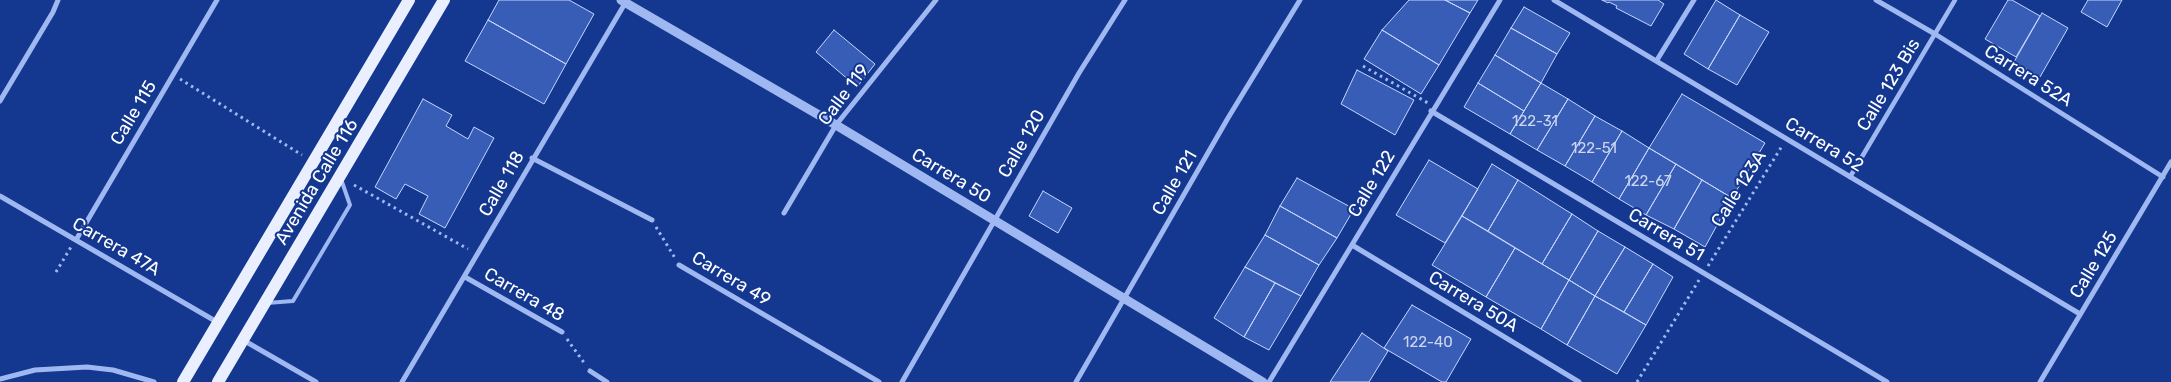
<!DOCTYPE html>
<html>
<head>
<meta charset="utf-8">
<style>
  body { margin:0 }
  canvas { display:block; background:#143790 }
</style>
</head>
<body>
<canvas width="2171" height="382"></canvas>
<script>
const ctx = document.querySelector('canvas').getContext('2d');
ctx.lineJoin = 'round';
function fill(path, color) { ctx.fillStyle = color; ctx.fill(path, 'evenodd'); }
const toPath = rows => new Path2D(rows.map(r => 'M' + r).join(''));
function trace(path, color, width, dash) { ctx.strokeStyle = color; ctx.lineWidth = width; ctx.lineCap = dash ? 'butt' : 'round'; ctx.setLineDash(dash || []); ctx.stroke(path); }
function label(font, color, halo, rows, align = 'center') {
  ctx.font = font + ' Rubik,sans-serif'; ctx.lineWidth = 4; ctx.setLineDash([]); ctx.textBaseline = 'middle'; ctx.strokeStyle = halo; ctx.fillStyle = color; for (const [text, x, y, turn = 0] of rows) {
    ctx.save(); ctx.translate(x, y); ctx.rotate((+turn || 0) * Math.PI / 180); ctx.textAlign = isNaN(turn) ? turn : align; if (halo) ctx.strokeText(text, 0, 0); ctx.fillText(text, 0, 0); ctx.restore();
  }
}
const building = toPath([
  [499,0,569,0,594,14,566,64,488,20,499,0],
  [1409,0,1445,0,1470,13,1439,65,1382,30,1409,0],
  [1445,0,1478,0,1470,13,1445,0],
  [1602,0,1658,0,1664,4,1651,26,1616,8,1617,6,1609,2,1608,3,1602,0],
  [1716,0,1740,15,1708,69,1684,54,1716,0],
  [2008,0,2012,0,2040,16,2016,57,1985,39,2008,0],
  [2088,0,2122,0,2107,27,2081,12,2088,0],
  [1524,7,1570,33,1557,54,1511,28,1524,7],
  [2042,13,2068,28,2040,77,2014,62,2042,13],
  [1740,15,1769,32,1737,85,1708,69,1740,15],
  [488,20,566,64,544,104,465,61,488,20],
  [1511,28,1557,54,1541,83,1495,55,1511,28],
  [834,30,875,64,857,87,816,52,834,30],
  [1382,30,1439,65,1421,94,1364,59,1382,30],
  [1495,55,1541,83,1524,111,1478,83,1495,55],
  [1357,70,1414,100,1395,135,1341,104,1357,70],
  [1478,83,1524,111,1510,134,1464,107,1478,83],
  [1541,83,1568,99,1537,150,1510,134,1541,83],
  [1682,94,1765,143,1732,198,1649,148,1682,94],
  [423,99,452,115,446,126,468,139,474,127,494,138,445,228,419,214,428,196,405,184,396,199,375,187,423,99],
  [1568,99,1595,116,1565,166,1537,150,1568,99],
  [1595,116,1622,131,1592,182,1565,166,1595,116],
  [1622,131,1649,148,1619,199,1592,182,1622,131],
  [1649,148,1676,164,1646,215,1619,199,1649,148],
  [1429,160,1478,189,1445,243,1396,215,1429,160],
  [1492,164,1518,180,1488,231,1462,216,1492,164],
  [1676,164,1702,180,1674,229,1646,215,1676,164],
  [1297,178,1354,209,1337,238,1280,206,1297,178],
  [1518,180,1572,214,1542,264,1488,231,1518,180],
  [1702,180,1732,198,1705,247,1674,229,1702,180],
  [1043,191,1072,208,1058,233,1029,216,1043,191],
  [1280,206,1337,238,1319,265,1265,235,1280,206],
  [1572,214,1598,231,1569,280,1542,264,1572,214],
  [1462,216,1515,248,1486,297,1432,265,1462,216],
  [1598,231,1625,247,1595,296,1569,280,1598,231],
  [1265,235,1319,265,1301,296,1245,267,1265,235],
  [1625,247,1653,264,1624,312,1595,296,1625,247],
  [1515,248,1569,280,1541,329,1486,297,1515,248],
  [1653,264,1673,277,1646,325,1624,312,1653,264],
  [1245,267,1275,283,1244,337,1214,318,1245,267],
  [1569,280,1595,296,1567,345,1541,329,1569,280],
  [1275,283,1301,296,1269,350,1244,337,1275,283],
  [1595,296,1646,325,1617,374,1567,345,1595,296],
  [1412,305,1471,339,1446,382,1442,382,1384,348,1412,305],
  [1362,333,1388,351,1369,382,1330,382,1362,333]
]);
fill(building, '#375db7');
trace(building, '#c6d6fc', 1);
trace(toPath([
  [1363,66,1428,103],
  [180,79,302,155],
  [354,185,468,249],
  [656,227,675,258],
  [1708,266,1782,146],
  [56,272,71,247],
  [567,339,585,364],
  [1637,382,1699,280]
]), '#9fb8f1', 3, [2.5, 4]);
trace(toPath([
  [267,303,293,301,350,205,341,179]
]), '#9fb8f1', 4);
trace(toPath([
  [1850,177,1955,0]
]), '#9fb8f1', 4.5);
trace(toPath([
  [1554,0,2080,314],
  [1876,0,1935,34,2163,177],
  [1657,60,1694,0],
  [0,101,53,12,58,0],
  [1431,111,1887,382],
  [532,158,652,220],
  [0,196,217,322],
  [784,213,836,125,936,0],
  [76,240,217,0],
  [1352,245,1579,382],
  [679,265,879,382],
  [465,277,562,332],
  [243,340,316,382],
  [590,371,607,382],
  [0,379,35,370,87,367,113,370,154,382],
  [402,382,627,0],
  [902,382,1079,73,1125,0],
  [1076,382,1228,118,1300,0],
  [1269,382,1500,0],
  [2040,382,2171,162]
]), '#9fb8f1', 5);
trace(toPath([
  [621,0,836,125,1263,382]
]), '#9fb8f1', 9);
trace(toPath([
  [183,382,409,0],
  [218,382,444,0]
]), '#e9efff', 12);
label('15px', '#cdd6ed', null, [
  ["122-31",1535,122],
  ["122-51",1594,149],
  ["122-67",1648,182],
  ["122-40",1428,343]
]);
label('18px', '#fff', '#143790', [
  ["Carrera 52A",2028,76,32],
  ["Calle 123 Bis",1889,85,-59],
  ["Calle 119",844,95,-53],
  ["Calle 115",134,113,-59],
  ["Calle 120",1022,144,-60],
  ["Carrera 52",1824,145,31],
  ["Carrera 50",951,176,31],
  ["Avenida Calle 116",317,182,-59],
  ["Calle 121",1175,183,-60],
  ["Calle 118",502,184,-60],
  ["Calle 122",1372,184,-59],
  ["Calle 123A",1739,189,-58],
  ["Carrera 51",1666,235,31],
  ["Carrera 47A",116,247,30],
  ["Calle 125",2094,265,-59],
  ["Carrera 49",731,279,31],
  ["Carrera 48",524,295,30],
  ["Carrera 50A",1473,302,31]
]);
</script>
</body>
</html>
